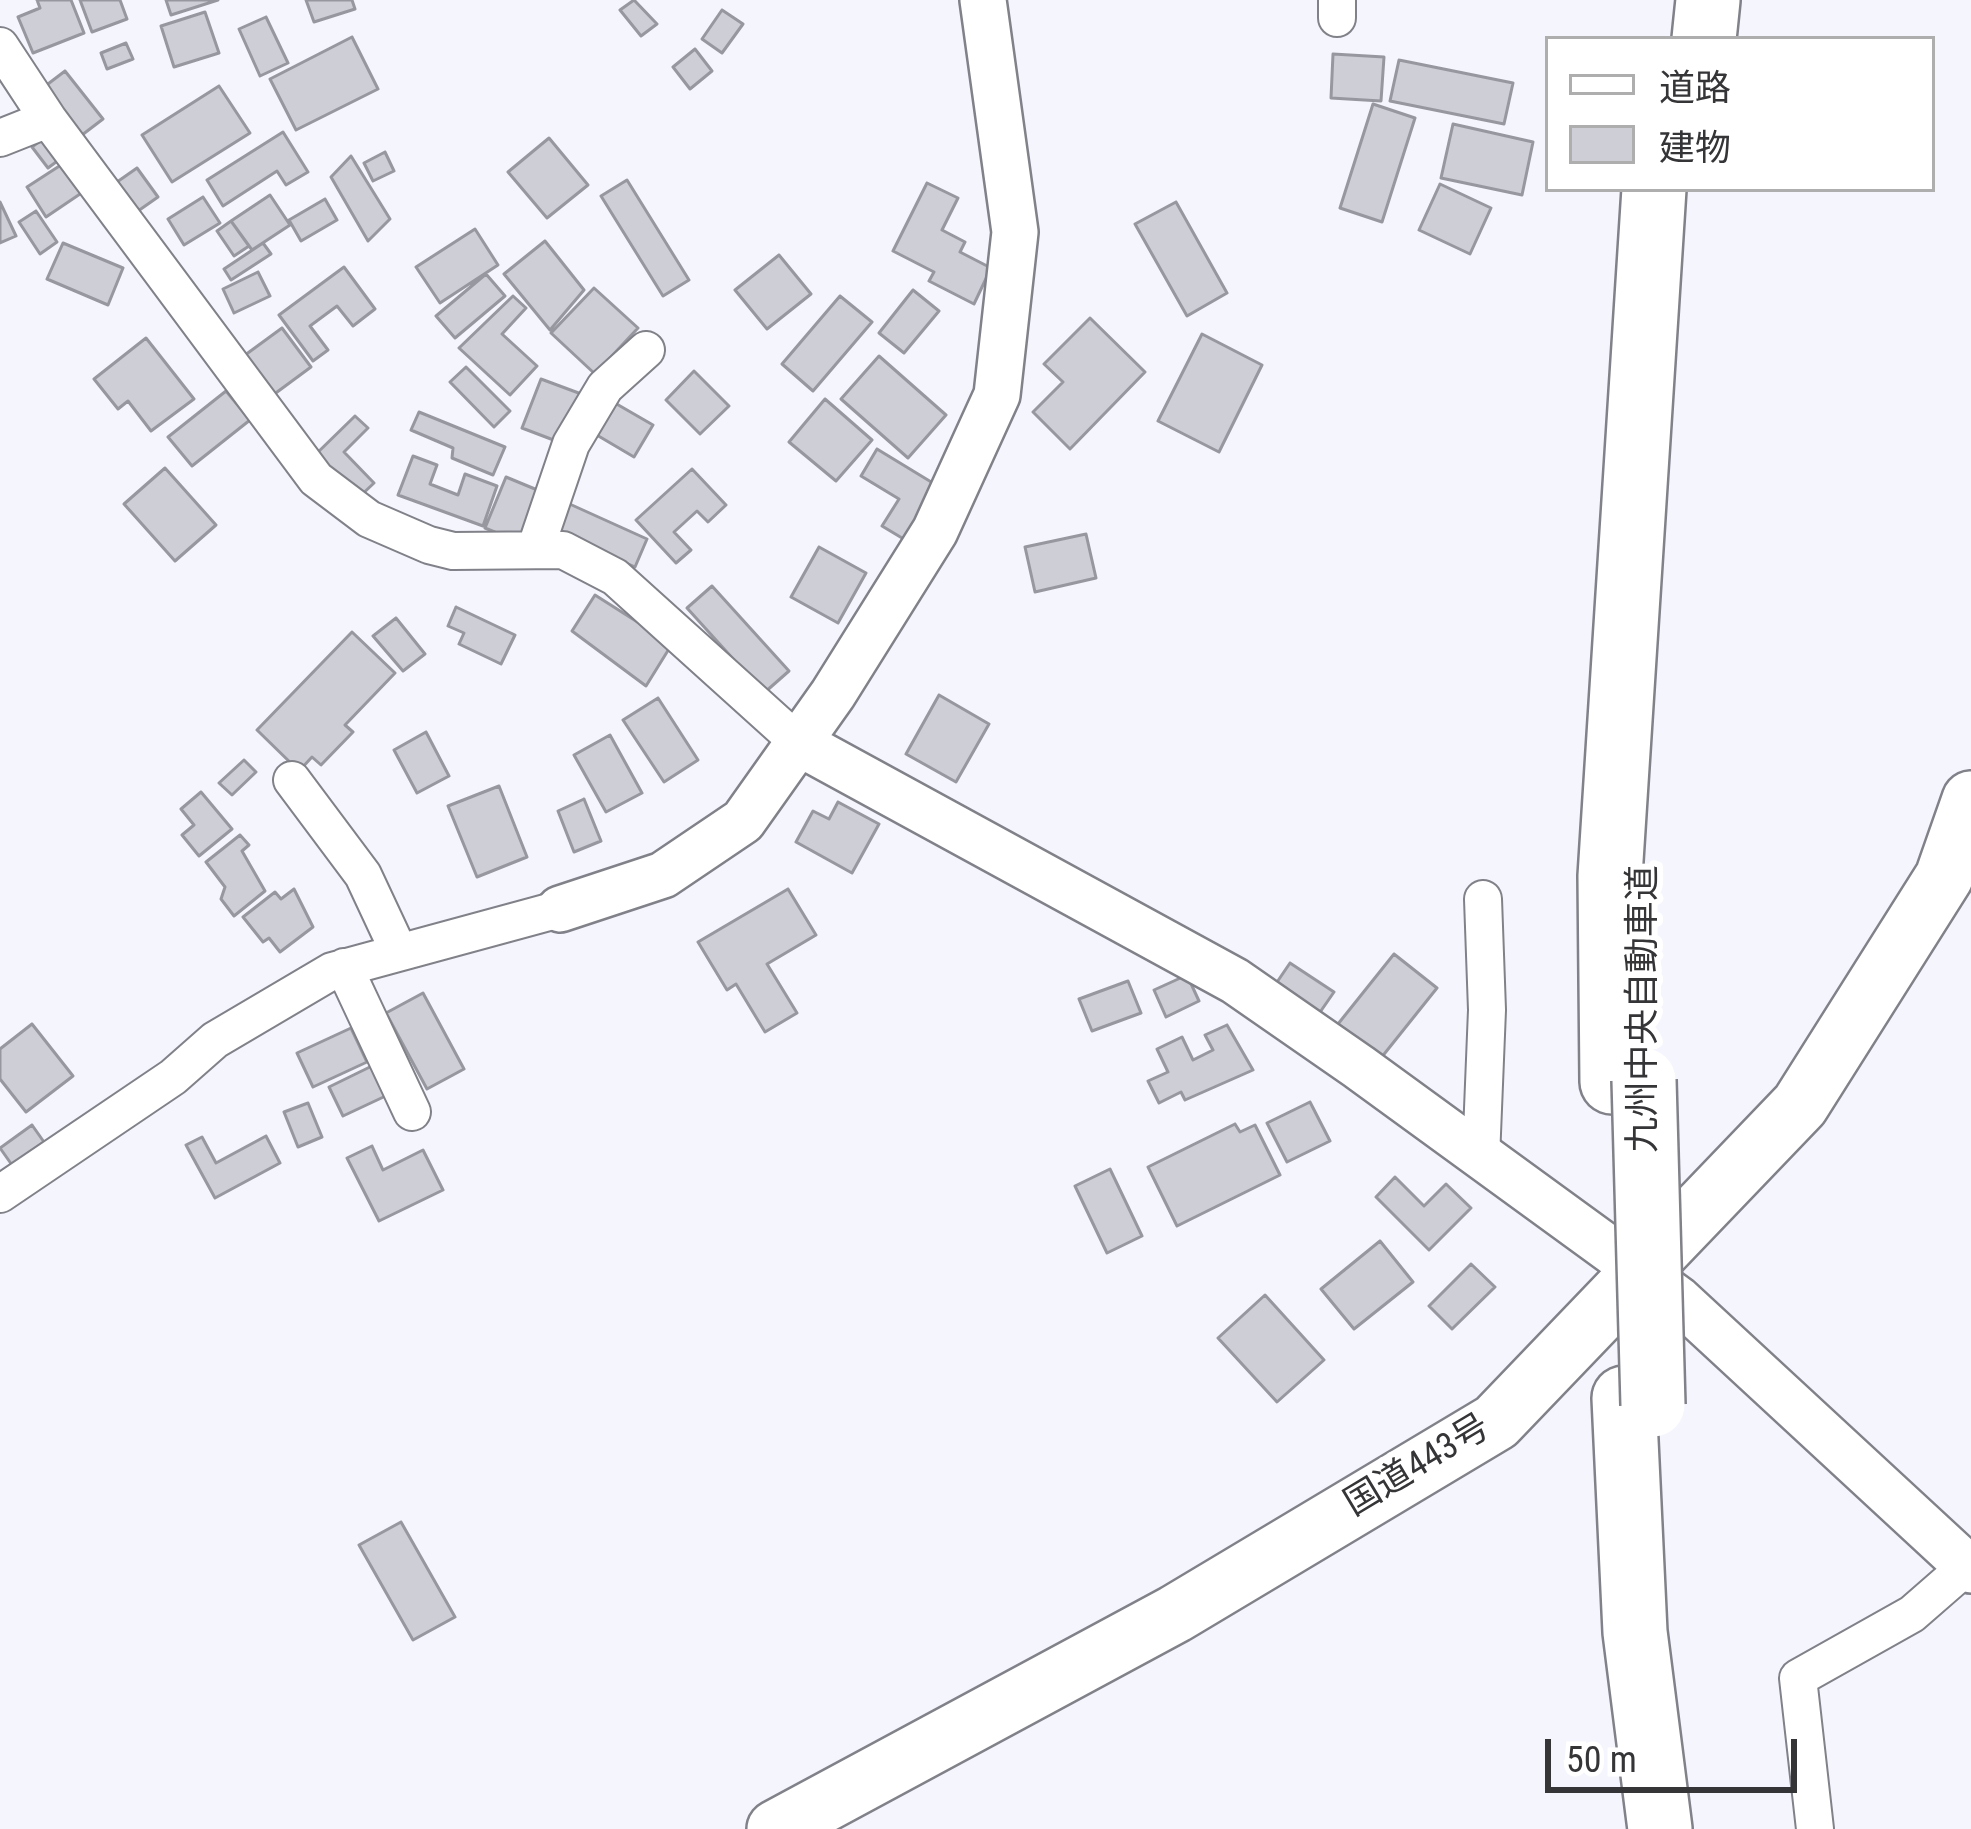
<!DOCTYPE html>
<html>
<head>
<meta charset="utf-8">
<style>
  body { margin:0 }
  #map { position:relative; width:1971px; height:1829px; overflow:hidden; background:#f5f5fe; font-family:"Roboto Condensed","Noto Sans JP",sans-serif }
  canvas { display:block }
  .legend { position:absolute; left:1545px; top:36px; width:390px; height:156px; box-sizing:border-box; background:#fff; border:3px solid #aeaeaf; margin:0; padding:15px 21px; list-style:none; font-size:36px; color:#353538 }
  .legend li { display:flex; align-items:center; gap:24px; height:60px }
  .legend b { width:60px; border:3px solid #aeaeaf }
  .scale { position:absolute; left:1545px; top:1739px; width:252px; height:54px; box-sizing:border-box; border:6px solid #353538; border-top:0; padding-left:15px; font-size:36px; line-height:42px; white-space:nowrap; color:#353538; -webkit-text-stroke:9px #fff; paint-order:stroke }
</style>
</head>
<body>
<div id="map">
<canvas width="1971" height="1829"></canvas>
<ul class="legend">
<li><b style="height:15px;background:#fff"></b>道路</li>
<li><b style="height:33px;background:#cdced6"></b>建物</li>
</ul>
<div class="scale">50 m</div>
</div>
<script>
const ctx = document.querySelector('canvas').getContext('2d');
ctx.lineJoin = 'round';
function fill(path, color) { ctx.fillStyle = color; ctx.fill(path, 'evenodd'); }
const toPath = rows => new Path2D(rows.map(r => 'M' + r).join(''));
function trace(path, color, width, dash) { ctx.strokeStyle = color; ctx.lineWidth = width; ctx.lineCap = dash ? 'butt' : 'round'; ctx.setLineDash(dash || []); ctx.stroke(path); }
function label(font, color, halo, rows, align = 'center') {
  ctx.font = font + ' "Roboto Condensed","Noto Sans JP",sans-serif'; ctx.lineWidth = 12; ctx.setLineDash([]); ctx.textBaseline = 'middle'; ctx.strokeStyle = halo; ctx.fillStyle = color; for (const [text, x, y, turn = 0] of rows) {
    ctx.save(); ctx.translate(x, y); ctx.rotate((+turn || 0) * Math.PI / 180); ctx.textAlign = isNaN(turn) ? turn : align; if (halo) ctx.strokeText(text, 0, 0); ctx.fillText(text, 0, 0); ctx.restore();
  }
}
const building = toPath([
  [37,0,71,0,84,33,33,53,18,17,40,8,37,0],
  [80,0,120,0,127,19,92,32,80,0],
  [166,0,218,0,171,15,166,0],
  [306,0,352,0,355,9,314,22,306,0],
  [634,0,657,24,641,36,620,10,634,0],
  [722,10,743,24,722,53,702,39,722,10],
  [205,12,219,53,174,67,161,26,205,12],
  [266,17,288,63,260,76,239,29,266,17],
  [352,37,378,89,296,130,270,79,352,37],
  [126,43,133,59,107,69,101,53,126,43],
  [695,49,712,71,690,89,673,67,695,49],
  [1333,54,1384,57,1381,101,1331,98,1333,54],
  [1399,60,1513,83,1504,124,1390,101,1399,60],
  [65,71,103,119,82,135,44,87,65,71],
  [219,86,250,133,172,182,142,135,219,86],
  [1373,104,1415,118,1382,222,1340,208,1373,104],
  [1453,124,1533,142,1522,195,1441,178,1453,124],
  [283,132,308,172,286,185,277,171,223,206,207,180,283,132],
  [44,138,60,159,48,168,32,147,44,138],
  [549,138,588,185,547,218,508,172,549,138],
  [385,152,394,171,373,181,364,163,385,152],
  [351,156,390,219,368,241,331,177,351,156],
  [64,163,83,192,46,217,27,187,64,163],
  [137,168,158,197,138,211,117,182,137,168],
  [627,180,689,280,663,296,601,196,627,180],
  [927,183,958,198,942,230,965,242,960,252,991,268,974,304,929,281,934,272,893,251,927,183],
  [1440,184,1491,208,1470,254,1419,230,1440,184],
  [270,195,290,225,252,250,231,221,270,195],
  [203,197,220,223,184,245,168,219,203,197],
  [325,199,337,220,301,241,289,220,325,199],
  [0,202,16,236,0,243,0,202],
  [1176,202,1227,293,1187,316,1135,224,1176,202],
  [36,211,57,242,40,254,19,222,36,211],
  [231,221,249,246,234,256,217,231,231,221],
  [475,229,498,265,440,303,416,267,475,229],
  [545,241,584,290,550,330,504,274,545,241],
  [63,243,123,268,108,305,47,279,63,243],
  [263,243,271,254,231,280,224,269,263,243],
  [779,255,811,294,767,329,735,290,779,255],
  [344,267,375,309,353,326,337,306,310,326,328,350,313,361,279,315,344,267],
  [258,272,270,296,234,313,223,289,258,272],
  [486,274,505,296,455,338,436,316,486,274],
  [594,288,638,328,595,374,551,333,594,288],
  [913,290,939,311,904,353,879,333,913,290],
  [513,296,526,308,502,334,537,366,510,395,459,348,513,296],
  [840,296,872,322,813,391,782,364,840,296],
  [1090,318,1145,372,1070,449,1033,412,1063,382,1044,364,1090,318],
  [282,328,311,367,269,398,241,358,282,328],
  [1202,334,1262,365,1219,452,1158,421,1202,334],
  [146,338,194,399,151,431,128,401,118,409,94,379,146,338],
  [879,356,946,415,908,458,841,399,879,356],
  [466,367,510,411,494,427,450,382,466,367],
  [694,371,729,406,700,434,666,400,694,371],
  [541,379,584,395,564,444,522,428,541,379],
  [226,391,250,420,192,466,168,437,226,391],
  [608,399,653,425,634,457,590,431,608,399],
  [825,399,872,440,836,481,789,442,825,399],
  [419,412,505,447,493,475,452,458,453,448,411,430,419,412],
  [355,416,368,428,344,452,374,483,355,501,313,457,355,416],
  [877,449,946,491,912,544,882,526,899,499,861,476,877,449],
  [413,456,437,465,430,484,458,495,465,474,497,486,483,526,398,495,413,456],
  [165,468,216,525,175,561,124,504,165,468],
  [692,469,726,505,708,522,697,511,674,532,691,550,676,563,636,520,692,469],
  [506,477,547,494,526,545,485,528,506,477],
  [563,501,647,539,635,567,551,529,563,501],
  [1086,534,1096,578,1035,592,1025,547,1086,534],
  [819,547,866,573,838,623,791,597,819,547],
  [712,586,789,671,764,693,687,608,712,586],
  [595,595,672,644,646,686,572,631,595,595],
  [456,607,515,635,501,664,459,644,464,633,448,626,456,607],
  [396,618,425,654,403,671,373,636,396,618],
  [352,632,395,673,345,725,353,732,321,765,312,757,299,771,257,730,352,632],
  [939,695,989,724,956,782,906,754,939,695],
  [658,698,698,760,664,782,623,720,658,698],
  [426,732,449,776,417,793,394,750,426,732],
  [610,735,642,793,606,812,574,755,610,735],
  [244,760,256,772,232,795,219,783,244,760],
  [499,786,527,857,477,877,448,806,499,786],
  [201,792,232,829,199,856,182,835,194,825,181,809,201,792],
  [584,799,601,841,574,852,558,811,584,799],
  [838,802,879,824,852,873,796,842,813,811,829,819,838,802],
  [240,835,249,845,242,851,265,891,234,916,221,899,225,887,206,862,240,835],
  [294,889,313,927,280,952,269,938,263,942,243,917,275,892,281,899,294,889],
  [788,889,816,935,767,964,797,1013,765,1032,736,984,727,990,698,942,788,889],
  [1394,954,1437,988,1381,1058,1338,1024,1394,954],
  [1290,963,1334,992,1316,1018,1273,988,1290,963],
  [1187,975,1199,1001,1166,1017,1154,990,1187,975],
  [1128,981,1141,1013,1092,1031,1079,999,1128,981],
  [423,993,464,1069,427,1089,386,1013,423,993],
  [32,1024,73,1076,26,1112,0,1079,0,1049,32,1024],
  [1227,1025,1253,1070,1185,1100,1181,1092,1159,1103,1148,1081,1168,1072,1157,1049,1182,1037,1193,1060,1213,1050,1205,1035,1227,1025],
  [351,1028,367,1062,313,1087,297,1053,351,1028],
  [378,1063,392,1093,343,1116,329,1087,378,1063],
  [1310,1102,1330,1141,1287,1162,1267,1123,1310,1102],
  [308,1103,322,1137,298,1147,284,1112,308,1103],
  [1235,1124,1240,1132,1255,1125,1280,1175,1177,1226,1148,1167,1235,1124],
  [32,1125,44,1142,12,1165,0,1148,32,1125],
  [266,1136,280,1163,215,1198,186,1145,202,1137,216,1163,266,1136],
  [372,1146,383,1170,423,1150,443,1190,379,1221,347,1158,372,1146],
  [1110,1169,1142,1236,1107,1253,1075,1186,1110,1169],
  [1395,1177,1424,1206,1446,1184,1471,1208,1429,1250,1376,1197,1395,1177],
  [1380,1241,1413,1282,1354,1329,1321,1289,1380,1241],
  [1471,1264,1495,1287,1452,1329,1429,1306,1471,1264],
  [1265,1295,1324,1360,1277,1402,1218,1338,1265,1295],
  [401,1522,455,1617,413,1640,359,1545,401,1522]
]);
fill(building, '#cdced6');
trace(building, '#97989f', 3);
const minor = toPath([
  [1337,0,1337,18],
  [0,46,48,119,316,479,369,519,429,545,453,551,563,550,615,577,799,743],
  [0,138,48,119],
  [535,550,571,444,605,387,646,350],
  [292,780,363,875,399,952],
  [344,967,412,1112],
  [1481,1158,1487,1010,1483,899],
  [0,1194,173,1077,215,1040,332,971,560,909],
  [1815,1829,1798,1678,1912,1614,1967,1566]
]);
const tertiary = toPath([
  [799,743,1235,981,1359,1067,1679,1300,1971,1570],
  [560,909,663,875,743,821,833,694,935,531,997,395,1015,232,983,0]
]);
const trunk = toPath([
  [776,1829,1175,1614,1496,1422,1800,1105,1944,877,1971,800]
]);
const motorway = toPath([
  [1704,39,1708,0],
  [1612,1082,1610,876,1654,189],
  [1624,1398,1635,1632,1660,1829]
]);
trace(minor, '#818289', 40);
trace(tertiary, '#818289', 50);
trace(trunk, '#818289', 62);
trace(motorway, '#818289', 68);
trace(minor, '#fff', 36);
trace(tertiary, '#fff', 45);
trace(trunk, '#fff', 57);
trace(motorway, '#fff', 63);
const motorwayBridge = toPath([
  [1644,1080,1653,1405]
]);
trace(motorwayBridge, '#818289', 68, []);
trace(motorwayBridge, '#fff', 63);
label('36px', '#353538', '#fff', [
  ["九州中央自動車道",1645,1009,-90],
  ["国道443号",1418,1467,-31]
]);
</script>
</body>
</html>
